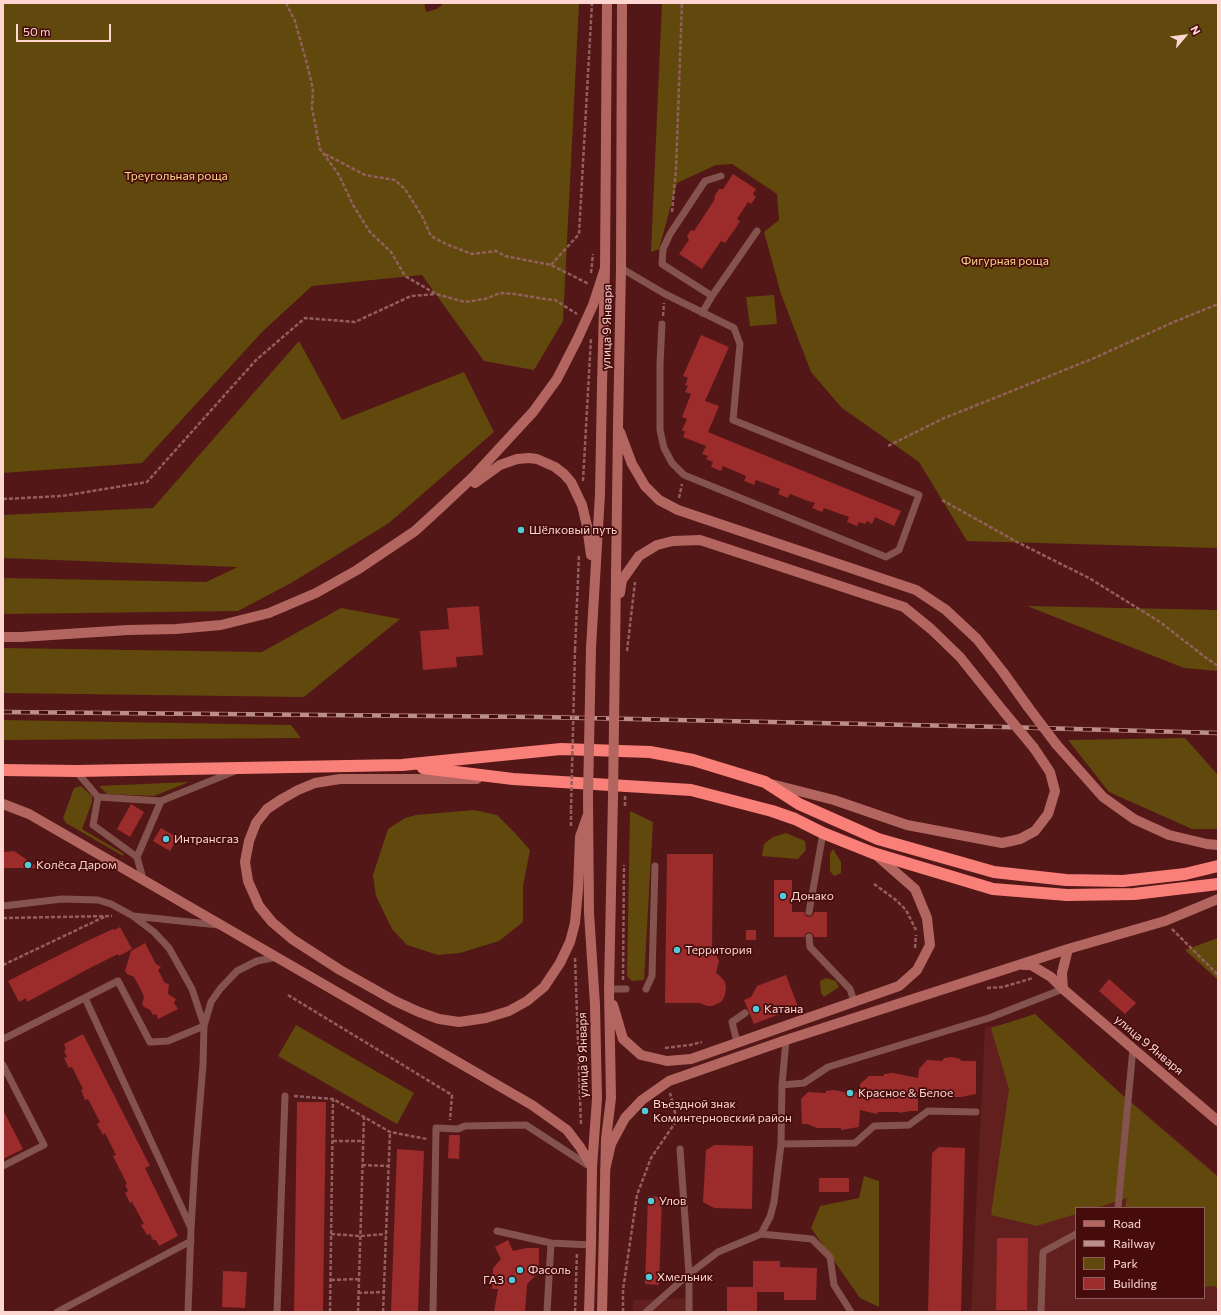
<!DOCTYPE html>
<html>
<head>
<meta charset="utf-8">
<style>
  body { margin:0 }
  #map { position:relative; width:1221px; height:1315px; overflow:hidden; background:#521716; font-family:Commissioner,sans-serif }
  canvas { display:block }
  .frame { position:absolute; inset:0; border:4px solid #fdd6d2; pointer-events:none }
  .legend { position:absolute; left:1075px; top:1207px; width:130px; height:92px; box-sizing:border-box; background:#460c0c; border:1px solid #8f5d5b; margin:0; padding:5px 7px; list-style:none; font-size:12px; color:#fdd6d2 }
  .legend li { display:flex; align-items:center; gap:8px; height:20px }
  .legend b { width:20px; border:1px solid #8f5d5b }
  .north { position:absolute; left:1165px; top:16px; width:40px; height:40px; -webkit-text-stroke:3px #460c0c; paint-order:stroke; rotate:62deg; font-size:11px; font-weight:700; line-height:16px; text-align:center; color:#fdd6d2 }
  .north::after { content:''; display:block; margin:auto; width:14px; height:18px; background:#fdd6d2; clip-path:polygon(50% 0,100% 100%,50% 72%,0 100%) }
  .scale { position:absolute; left:16px; top:24px; width:95px; height:18px; box-sizing:border-box; border:2px solid #fdd6d2; border-top:0; padding-left:5px; font-size:12px; line-height:14px; white-space:nowrap; color:#fdd6d2; -webkit-text-stroke:3px #460c0c; paint-order:stroke }
</style>
</head>
<body>
<div id="map">
<canvas width="1221" height="1315"></canvas>
<div class="frame"></div>
<ul class="legend">
<li><b style="height:5px;background:#b36660"></b>Road</li>
<li><b style="height:5px;background:#bc8e8b"></b>Railway</li>
<li><b style="height:11px;background:#61490e"></b>Park</li>
<li><b style="height:11px;background:#9c2c2b"></b>Building</li>
</ul>
<div class="north">N</div>
<div class="scale">50 m</div>
</div>
<script>
const ctx = document.querySelector('canvas').getContext('2d');
ctx.lineJoin = 'round';
function fill(path, color) { ctx.fillStyle = color; ctx.fill(path, 'evenodd'); }
const toPath = rows => new Path2D(rows.map(r => 'M' + r).join(''));
function trace(path, color, width, dash) { ctx.strokeStyle = color; ctx.lineWidth = width; ctx.lineCap = dash ? 'butt' : 'round'; ctx.setLineDash(dash || []); ctx.stroke(path); }
function label(font, color, halo, rows, align = 'center') {
  ctx.font = font + ' Commissioner,sans-serif'; ctx.lineWidth = 3.5; ctx.setLineDash([]); ctx.textBaseline = 'middle'; ctx.strokeStyle = halo; ctx.fillStyle = color; for (const [text, x, y, turn = 0] of rows) {
    ctx.save(); ctx.translate(x, y); ctx.rotate((+turn || 0) * Math.PI / 180); ctx.textAlign = isNaN(turn) ? turn : align; if (halo) ctx.strokeText(text, 0, 0); ctx.fillText(text, 0, 0); ctx.restore();
  }
}
fill(toPath([
  [1036,1021,1218,1175,1218,1312,971,1312,985,1027],
  [1076,1208,1204,1208,1204,1298,1076,1298],
  [687,1298,687,1312,633,1312,633,1300]
]), '#611f1e');
fill(toPath([
  [3,3,424,3,426,12,437,9,444,3,579,3,563,321,534,370,484,361,422,275,312,286,263,331,142,463,3,473],
  [662,3,1218,3,1218,548,967,541,919,462,842,408,811,372,781,294,764,232,779,220,777,194,732,164,716,165,677,183,659,249,651,252],
  [774,295,777,324,750,326,746,297],
  [299,341,342,420,464,372,494,432,389,523,291,583,238,611,3,614,3,578,206,582,238,567,3,558,3,515,153,508],
  [1027,606,1218,610,1218,671,1184,668],
  [341,608,400,619,304,697,3,693,3,648,262,652],
  [3,720,291,725,301,738,3,740],
  [1185,738,1218,775,1218,829,1192,829,1109,792,1068,740],
  [189,782,154,796,107,794,99,786],
  [81,786,92,796,92,802,82,829,124,854,123,856,66,823,63,818,74,788],
  [474,810,497,815,515,833,530,850,523,886,523,922,499,941,460,953,438,955,407,945,392,929,376,896,373,875,388,829,405,818,416,815],
  [630,811,653,822,644,980,632,981,627,976],
  [786,833,805,841,806,850,798,859,762,856,764,844,773,837],
  [833,849,841,862,841,873,834,876,830,871,830,854],
  [1218,938,1218,980,1185,950],
  [826,978,836,981,839,987,824,997,821,993,820,981],
  [1035,1014,1121,1094,1218,1177,1218,1288,1214,1286,1204,1287,1204,1208,1125,1208,1127,1198,1096,1208,1076,1208,1076,1214,1037,1226,991,1215,1009,1089,991,1028],
  [296,1025,414,1093,397,1124,278,1056],
  [864,1176,879,1181,879,1307,860,1298,811,1228,820,1206,859,1198]
]), '#61490e');
fill(toPath([
  [733,174,756,189,753,194,756,197,751,204,748,202,737,219,740,221,735,229,725,243,721,241,702,269,679,254,689,240,687,236,691,230,694,231,715,199,714,197,719,189,723,189],
  [701,335,729,347,705,401,719,406,708,432,901,511,894,526,875,517,872,524,867,521,865,524,859,522,857,526,847,522,849,517,824,508,822,512,812,508,815,503,808,501,790,494,788,498,778,494,780,489,756,480,754,485,744,481,746,476,723,466,721,471,711,467,713,462,706,459,708,456,702,454,706,446,683,437,685,432,682,430,687,419,682,417,691,394,685,392,688,386,685,385,688,378,683,376],
  [479,606,483,655,456,657,457,667,423,670,420,631,449,629,447,608],
  [131,804,144,812,130,837,117,829],
  [161,828,178,838,170,851,153,841],
  [14,851,39,868,3,868,3,852],
  [667,854,713,854,712,953,716,955,719,961,716,973,721,977,725,982,726,988,725,995,722,1001,717,1004,712,1006,707,1006,699,1003,665,1003],
  [774,880,792,880,792,912,804,912,806,916,809,917,813,915,814,912,827,912,827,937,814,937,813,934,809,932,806,933,804,937,774,937],
  [120,927,132,949,119,956,118,954,90,968,27,1002,26,998,19,1002,8,981,85,942,113,929,114,930],
  [746,930,756,930,756,940,746,940],
  [145,943,156,964,161,967,158,970,165,983,169,984,168,994,176,999,174,1003,178,1009,158,1019,156,1014,153,1015,150,1010,144,1007,142,1004,144,997,142,992,134,977,127,974,125,971,131,951],
  [786,975,798,1007,754,1024,744,1000,751,997,757,986],
  [1109,979,1136,1003,1125,1014,1099,991],
  [83,1034,150,1166,145,1168,178,1236,159,1246,156,1240,153,1240,150,1234,147,1235,141,1225,144,1224,132,1202,130,1203,125,1193,128,1191,125,1185,127,1184,113,1156,116,1155,105,1133,103,1135,97,1124,100,1122,88,1099,85,1100,81,1090,83,1089,72,1067,69,1068,64,1058,67,1057,64,1051,66,1049,64,1044],
  [952,1057,960,1059,961,1061,976,1061,976,1094,961,1097,933,1097,918,1092,918,1111,910,1111,899,1113,899,1112,878,1112,877,1114,860,1110,859,1127,841,1130,841,1128,817,1128,807,1124,802,1124,801,1099,808,1092,826,1093,826,1091,834,1090,849,1093,860,1092,860,1084,869,1076,884,1076,884,1074,893,1073,918,1078,919,1069,927,1060,942,1061,944,1058],
  [297,1102,326,1102,323,1311,294,1311],
  [3,1110,23,1149,3,1159],
  [449,1135,460,1135,459,1159,448,1158],
  [715,1145,753,1146,752,1209,714,1208,703,1202,706,1150],
  [939,1147,965,1148,961,1312,928,1312,932,1153],
  [397,1149,424,1151,418,1312,391,1312],
  [819,1178,849,1178,849,1192,819,1192],
  [648,1196,662,1197,659,1285,645,1284],
  [997,1238,1028,1238,1027,1310,996,1310],
  [508,1240,513,1251,526,1248,539,1248,539,1264,536,1275,527,1284,525,1312,494,1312,498,1289,492,1289,493,1268,501,1259,495,1247],
  [753,1261,780,1261,780,1267,817,1268,816,1300,784,1300,784,1292,757,1292,757,1312,727,1312,727,1287,753,1287],
  [223,1271,247,1272,245,1308,222,1307]
]), '#9c2c2b');
trace(toPath([
  [286,3,295,21,307,64,313,89,312,108,320,149,339,175,353,205,370,232,391,252,405,276,436,294,465,302,485,299,500,293,515,294,545,299,555,300,577,314],
  [325,154,365,175,395,180,405,189,422,216,431,236,446,244,472,254,496,251,505,256,551,265,589,284],
  [672,212,676,169,682,3],
  [551,265,579,234,592,3],
  [591,273,593,254],
  [663,316,664,303],
  [888,446,942,419,1092,359,1176,321,1218,304],
  [583,481,591,338],
  [679,498,682,484],
  [3,499,62,496,147,482,256,360,305,318,355,322,411,296,436,294],
  [942,500,1017,542,1089,578,1160,622,1205,657,1218,666],
  [575,650,579,555],
  [627,651,635,582],
  [571,826,571,809],
  [874,884,896,900,906,910,916,930],
  [3,918,112,916],
  [1172,929,1218,975],
  [915,948,916,935],
  [575,958,581,1125],
  [3,965,104,917],
  [623,980,624,865],
  [987,988,1003,987,1033,978],
  [288,995,452,1095,450,1120],
  [665,1048,690,1045,702,1042],
  [294,1096,333,1099,390,1132,427,1139],
  [333,1141,363,1141],
  [362,1165,388,1166],
  [331,1234,360,1236,386,1234],
  [331,1280,359,1279],
  [358,1293,384,1292],
  [330,1312,333,1099],
  [358,1312,364,1117],
  [383,1312,390,1132],
  [575,1312,577,1252],
  [623,1312,623,1290,637,1195,651,1158,677,1120,670,1093]
]), '#935f5d', 2.5, [4, 2]);
trace(toPath([
  [621,268,665,294,734,328,740,344,733,420,919,495,899,550,886,557,684,475,672,463,664,448,660,430,660,364,662,324],
  [712,296,662,264,663,249,670,234,705,181,721,176],
  [702,313,712,296,757,231],
  [76,771,98,797],
  [161,801,137,857,93,825,98,797,161,801,235,771],
  [137,857,143,879],
  [3,906,62,899,98,900,111,904,133,916,154,932,169,948,192,989,204,1025],
  [809,912,823,833],
  [133,916,218,925],
  [809,937,810,947,850,989,854,1001],
  [609,989,626,989],
  [646,989,652,976,655,866],
  [85,998,191,1228],
  [3,1039,118,981,150,1042,168,1041,204,1026],
  [786,1040,782,1085,781,1144,855,1143,874,1126,909,1125,928,1111,976,1112],
  [737,1042,732,1022,745,1013],
  [3,1065,44,1145,3,1166],
  [782,1085,804,1083,828,1067,989,1018,1063,989],
  [680,1149,689,1274,689,1312],
  [1118,1208,1133,1048],
  [497,1231,551,1243,591,1245],
  [761,1234,770,1217,774,1202,781,1144],
  [57,1312,191,1241],
  [188,1312,191,1229,195,1161,203,1065,204,1026,211,1002,220,989,237,971,257,961,277,957],
  [277,1312,285,1096],
  [433,1312,436,1128,458,1129,465,1126,526,1125,589,1166],
  [547,1312,551,1243],
  [646,1312,689,1274,718,1252,761,1234,812,1239,830,1257,834,1285,851,1312],
  [1041,1312,1043,1252,1076,1234]
]), '#84534e', 7);
trace(toPath([
  [620,432,632,464,645,486,659,500,678,510,916,590,946,610,977,639,1003,672,1028,707],
  [475,483,500,465,517,459,529,458,537,459,555,467,564,474,571,482,582,505,587,526,591,555],
  [620,593,622,580,639,556,657,545,673,541,700,540,904,607,931,629,960,657,1004,712],
  [3,637,21,637,128,630,176,629,221,625,269,613,316,593,357,570,415,531,439,509,473,477,533,412,557,379,577,340,593,305,605,268],
  [591,648,600,494,602,386,605,268,607,3],
  [615,652,618,427,621,268,622,3],
  [1056,744,1103,797,1134,819,1169,835,1207,844,1218,845],
  [477,779,340,779,315,783,298,790,282,799,267,809,256,823,249,841,245,862,248,881,259,906,272,922,292,939,340,970,395,1001,419,1012,439,1019,459,1022,486,1018,509,1011,527,1001,544,987,560,963,570,942,575,923,578,889,580,837,587,817],
  [771,784,834,800,907,825,1002,843,1020,839,1035,831,1048,814,1055,791,1050,772,1034,748],
  [588,797,589,913,595,1005,597,1099,592,1167,591,1245,589,1312],
  [3,804,29,814,114,863,532,1105,567,1130,580,1147,592,1167],
  [1023,965,1031,965,1051,977,1063,989,1218,1121],
  [1063,989,1062,973,1068,949],
  [613,1005,623,1039,641,1055,667,1061,691,1059,899,986,917,970,930,945,927,918,915,889,875,854],
  [605,1170,611,1144,625,1118,642,1100,669,1081,786,1040,1068,949,1165,921,1218,899],
  [602,1312,606,1139,611,1098,609,989,613,797]
]), '#b36660', 10);
trace(toPath([
  [423,768,513,779,691,790,772,811,795,819,823,833,873,853,993,889,1067,895,1134,894,1218,884],
  [3,770,76,771,402,765,561,749,650,752,693,760,765,782,799,804,878,839,994,872,1066,880,1123,881,1185,874,1218,866]
]), '#f88078', 12);
const rail = toPath([
  [3,712,539,717,1003,727,1218,733]
]);
trace(rail, '#bc8e8b', 4.5);
trace(rail, '#460c0c', 3, [9]);
trace(toPath([
  [625,806,625,796],
  [571,809,575,650]
]), '#935f5d', 2.5, [4, 2]);
trace(toPath([
  [1028,707,1056,744],
  [1004,712,1034,748],
  [588,797,591,648],
  [613,797,615,652]
]), '#b36660', 10);
for (const [x, y, r, color] of [
  [521,530,4,"#52cbd9"],
  [166,839,4,"#52cbd9"],
  [28,865,4,"#52cbd9"],
  [783,896,4,"#52cbd9"],
  [677,950,4,"#52cbd9"],
  [756,1009,4,"#52cbd9"],
  [850,1093,4,"#52cbd9"],
  [645,1111,4,"#52cbd9"],
  [651,1201,4,"#52cbd9"],
  [520,1270,4,"#52cbd9"],
  [649,1277,4,"#52cbd9"],
  [512,1280,4,"#52cbd9"]
]) { const dot = new Path2D(); dot.arc(x, y, r, 0, 2 * Math.PI); ctx.fillStyle = color; ctx.fill(dot); trace(dot, '#460c0c', 1.5); }
label('12px', '#fbd687', '#460c0c', [
  ["Треугольная роща",176,176],
  ["Фигурная роща",1005,261]
]);
label('12px', '#fdd6d2', '#460c0c', [
  ["улица 9 Января",607,327,-89],
  ["улица 9 Января",1149,1045,40],
  ["улица 9 Января",583,1055,-91]
]);
label('12px', '#fdd6d2', '#460c0c', [
  ["Шёлковый путь",529,530],
  ["Интрансгаз",174,839],
  ["Колёса Даром",36,865],
  ["Донако",791,896],
  ["Территория",685,950],
  ["Катана",764,1009],
  ["Красное & Белое",858,1093],
  ["Въездной знак",653,1104],
  ["Коминтерновский район",653,1118],
  ["Улов",659,1201],
  ["Фасоль",528,1270],
  ["Хмельник",657,1277],
  ["ГАЗ",504,1280,"right"]
], 'left');
</script>
</body>
</html>
